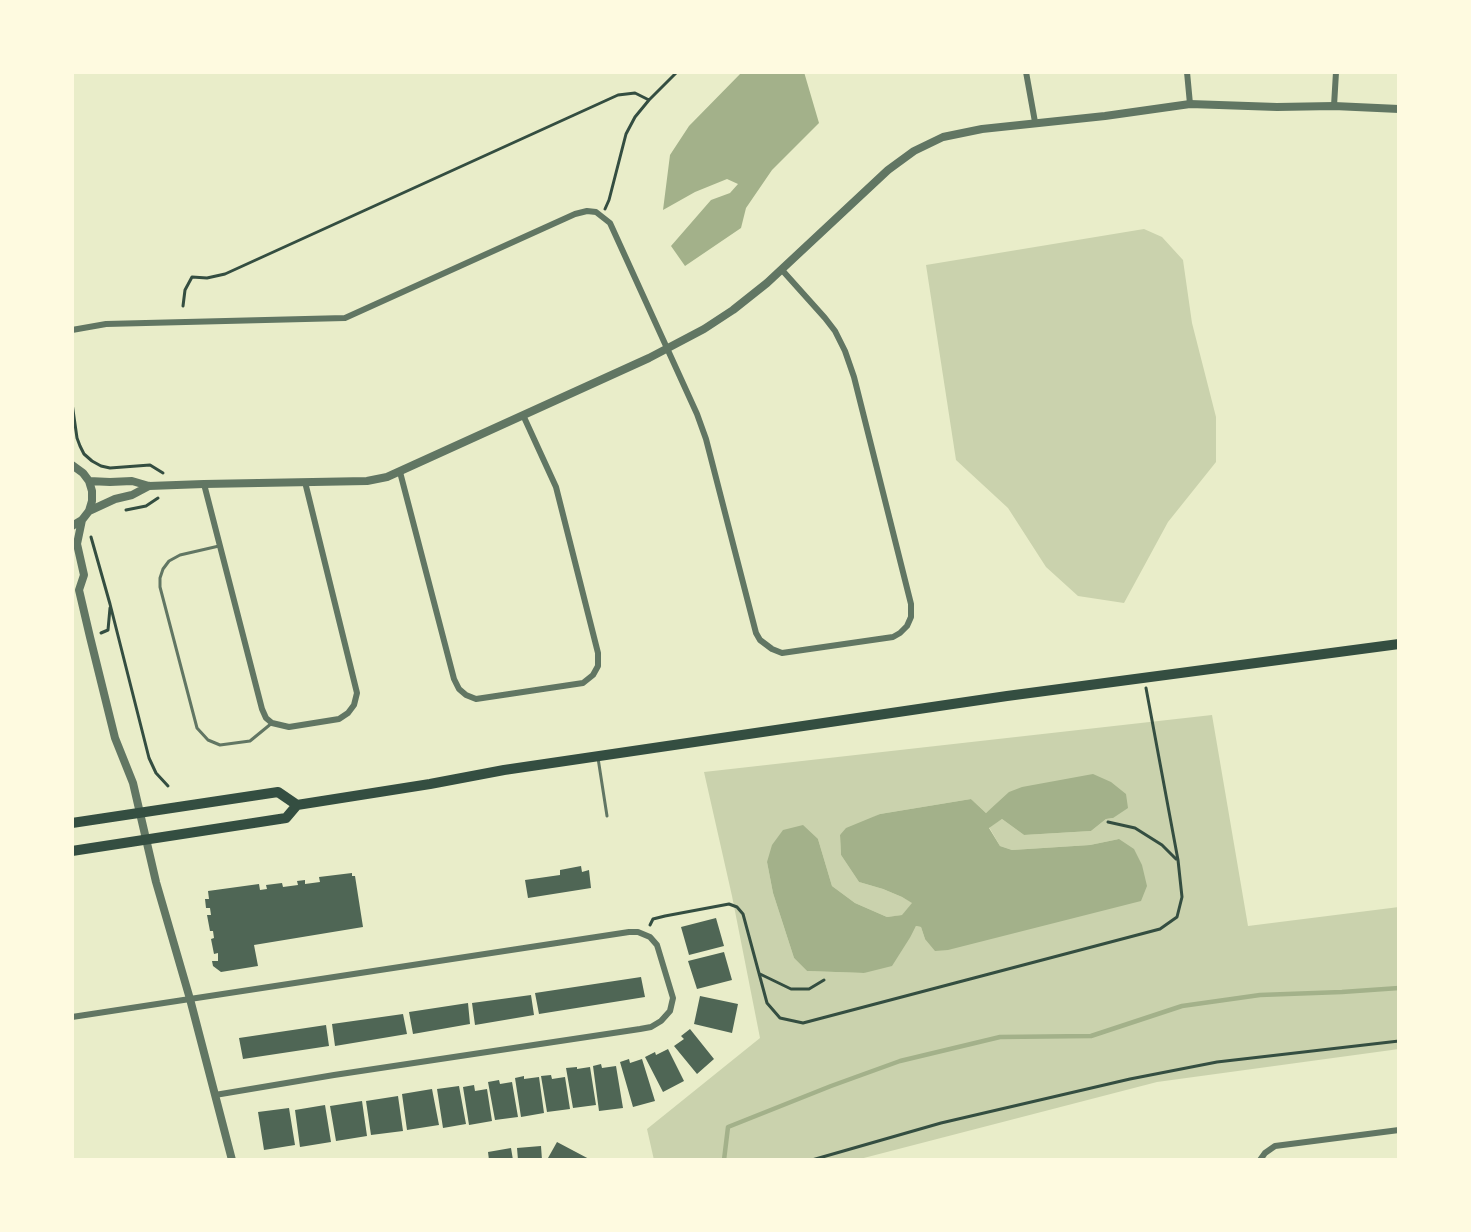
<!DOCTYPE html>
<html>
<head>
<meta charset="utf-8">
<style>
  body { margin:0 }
  #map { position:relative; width:1471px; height:1232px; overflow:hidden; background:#e9edc9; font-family:"Libre Baskerville",serif }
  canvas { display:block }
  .frame { position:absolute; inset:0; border:74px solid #fefae0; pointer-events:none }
</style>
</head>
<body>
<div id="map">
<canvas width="1471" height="1232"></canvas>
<div class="frame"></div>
</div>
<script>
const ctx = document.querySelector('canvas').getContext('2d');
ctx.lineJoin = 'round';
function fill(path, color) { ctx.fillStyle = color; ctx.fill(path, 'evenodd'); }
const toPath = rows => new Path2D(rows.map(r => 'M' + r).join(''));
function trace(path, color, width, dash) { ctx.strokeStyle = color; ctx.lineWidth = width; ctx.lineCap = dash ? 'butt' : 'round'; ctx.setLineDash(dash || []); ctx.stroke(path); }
fill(toPath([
  [1144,229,1162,237,1183,260,1192,323,1216,417,1216,462,1168,522,1124,603,1078,596,1046,567,1008,508,956,460,926,265],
  [1212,715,1248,926,1399,907,1399,1049,1157,1082,856,1160,654,1160,647,1129,760,1038,732,896,704,772],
  [971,799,986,813,995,806,1113,818,1106,819,1091,831,1024,835,1002,819,989,827,1000,846,1012,850,1090,845,1119,839,925,939,921,927,916,926,911,936,864,973,807,971,794,958,773,893,767,862,818,839,832,886,855,903,887,917,903,915,913,903,902,897,883,889,859,882,841,855,840,835,880,814]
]), '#cad2ad');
fill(toPath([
  [742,72,804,72,819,123,772,170,746,208,741,228,685,266,671,246,711,200,730,193,738,184,727,179,695,192,663,210,670,155,689,126],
  [1093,774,1111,782,1126,794,1128,808,1113,818,1106,819,1091,831,1024,835,1002,819,989,828,1000,846,1012,850,1090,845,1119,839,1134,849,1142,865,1147,886,1141,901,948,950,935,951,925,939,921,927,916,926,911,936,892,966,864,973,807,971,794,958,773,893,767,862,772,845,783,830,803,825,818,839,832,886,855,903,887,917,902,915,912,903,902,897,883,889,859,882,841,855,840,835,846,828,880,814,971,799,986,813,1009,792,1022,787]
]), '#a3b18a');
trace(toPath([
  [724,1160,728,1127,831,1086,900,1061,1000,1037,1091,1036,1182,1006,1260,995,1342,992,1399,988]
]), '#a3b18a', 4.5);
fill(toPath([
  [581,866,582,872,589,870,591,888,528,898,525,880,560,875,560,870],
  [352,873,352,876,355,876,363,927,254,945,258,966,221,972,213,966,212,961,218,961,218,953,214,954,211,939,214,938,213,931,210,931,207,915,211,915,210,908,206,908,205,899,209,899,208,891,259,884,260,890,267,889,266,885,282,883,283,887,298,885,297,881,305,880,305,884,320,882,319,877],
  [716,918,724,946,689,955,681,927],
  [724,952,732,980,697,989,688,961],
  [641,977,645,997,539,1014,535,993],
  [531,995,534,1015,475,1025,472,1003],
  [700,996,738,1004,732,1033,694,1024],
  [468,1003,470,1024,413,1034,409,1012],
  [403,1014,407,1034,335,1046,332,1024],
  [326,1025,329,1046,243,1059,239,1038],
  [690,1029,714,1059,697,1074,674,1046,684,1039,681,1036],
  [668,1049,684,1081,663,1092,645,1057,655,1052,656,1055],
  [629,1059,630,1063,642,1059,655,1101,633,1107,620,1062],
  [601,1064,602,1068,616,1066,623,1108,599,1111,593,1066],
  [577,1067,577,1069,590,1067,596,1105,573,1108,566,1068],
  [551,1075,552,1079,565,1077,570,1109,547,1112,541,1076],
  [524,1076,524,1079,539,1077,544,1113,521,1117,515,1078],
  [499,1080,500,1084,512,1082,518,1117,495,1120,488,1082],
  [474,1085,475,1091,487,1089,492,1121,469,1125,463,1087],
  [459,1086,466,1124,443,1128,437,1089],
  [432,1089,439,1125,407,1130,402,1094],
  [398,1096,403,1131,371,1135,366,1101],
  [362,1101,367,1136,336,1141,330,1106],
  [325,1105,331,1142,300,1147,295,1110],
  [289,1108,295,1145,264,1150,258,1112],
  [557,1142,591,1160,550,1160,548,1158],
  [541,1146,542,1160,518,1160,517,1148],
  [511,1148,513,1160,489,1160,488,1152]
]), '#4f6655');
trace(toPath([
  [605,209,609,200,626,134,635,117,649,100,677,72],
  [183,306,185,290,192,277,207,278,225,274,618,95,635,93,649,100],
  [72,403,77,438,80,446,84,454,92,461,101,466,110,468,150,465,163,473],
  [126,510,146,506,158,498],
  [91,537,110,604,149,758,156,773,168,786],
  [101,633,108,630,110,608],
  [1108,822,1135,828,1162,845,1176,859],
  [650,925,653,919,665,916,729,904,737,907,743,914,767,1003,780,1018,803,1023,1160,929,1177,917,1182,897,1178,860,1146,688],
  [760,974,791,989,809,989,824,980],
  [812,1160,941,1123,1130,1079,1217,1062,1399,1041]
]), '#344e41', 3);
trace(toPath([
  [219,546,180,555,169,561,163,569,160,578,160,587,197,728,208,740,220,745,250,741,272,723],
  [598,758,607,816]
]), '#617663', 3);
trace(toPath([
  [1026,72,1035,122],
  [1187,72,1190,104],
  [1334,106,1336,72],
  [72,330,106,324,345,318,575,214,587,211,596,212,610,223,697,414,706,439,756,633,760,640,772,649,782,653,893,637,900,633,907,626,911,617,911,604,854,377,845,351,835,331,825,318,782,270],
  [400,472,454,679,459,689,466,695,476,699,583,683,593,675,598,666,598,653,556,487,523,415],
  [204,484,262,709,266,718,272,723,289,727,339,719,348,713,354,705,357,693,305,482],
  [72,1017,629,932,638,932,650,937,657,945,673,998,670,1011,661,1021,651,1027,640,1029,334,1075,215,1095],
  [1260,1160,1265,1153,1275,1146,1399,1130]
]), '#617663', 6);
trace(toPath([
  [72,465,83,473,89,481,92,491,92,501,89,511,82,520,72,526],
  [89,481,110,482,132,481,149,486,204,484,367,481,387,477,649,358,704,329,733,310,767,283,888,170,914,151,943,137,982,129,1105,116,1190,104,1277,107,1334,106,1399,109],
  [89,511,115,499,132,495,149,486],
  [82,520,77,544,84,575,79,590,90,637,115,738,133,783,156,882,190,999,232,1160]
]), '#617663', 8);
trace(toPath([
  [72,823,278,792,297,805],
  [72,851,286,818,297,805,430,784,504,770,1007,696,1399,644]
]), '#344e41', 10);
</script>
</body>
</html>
